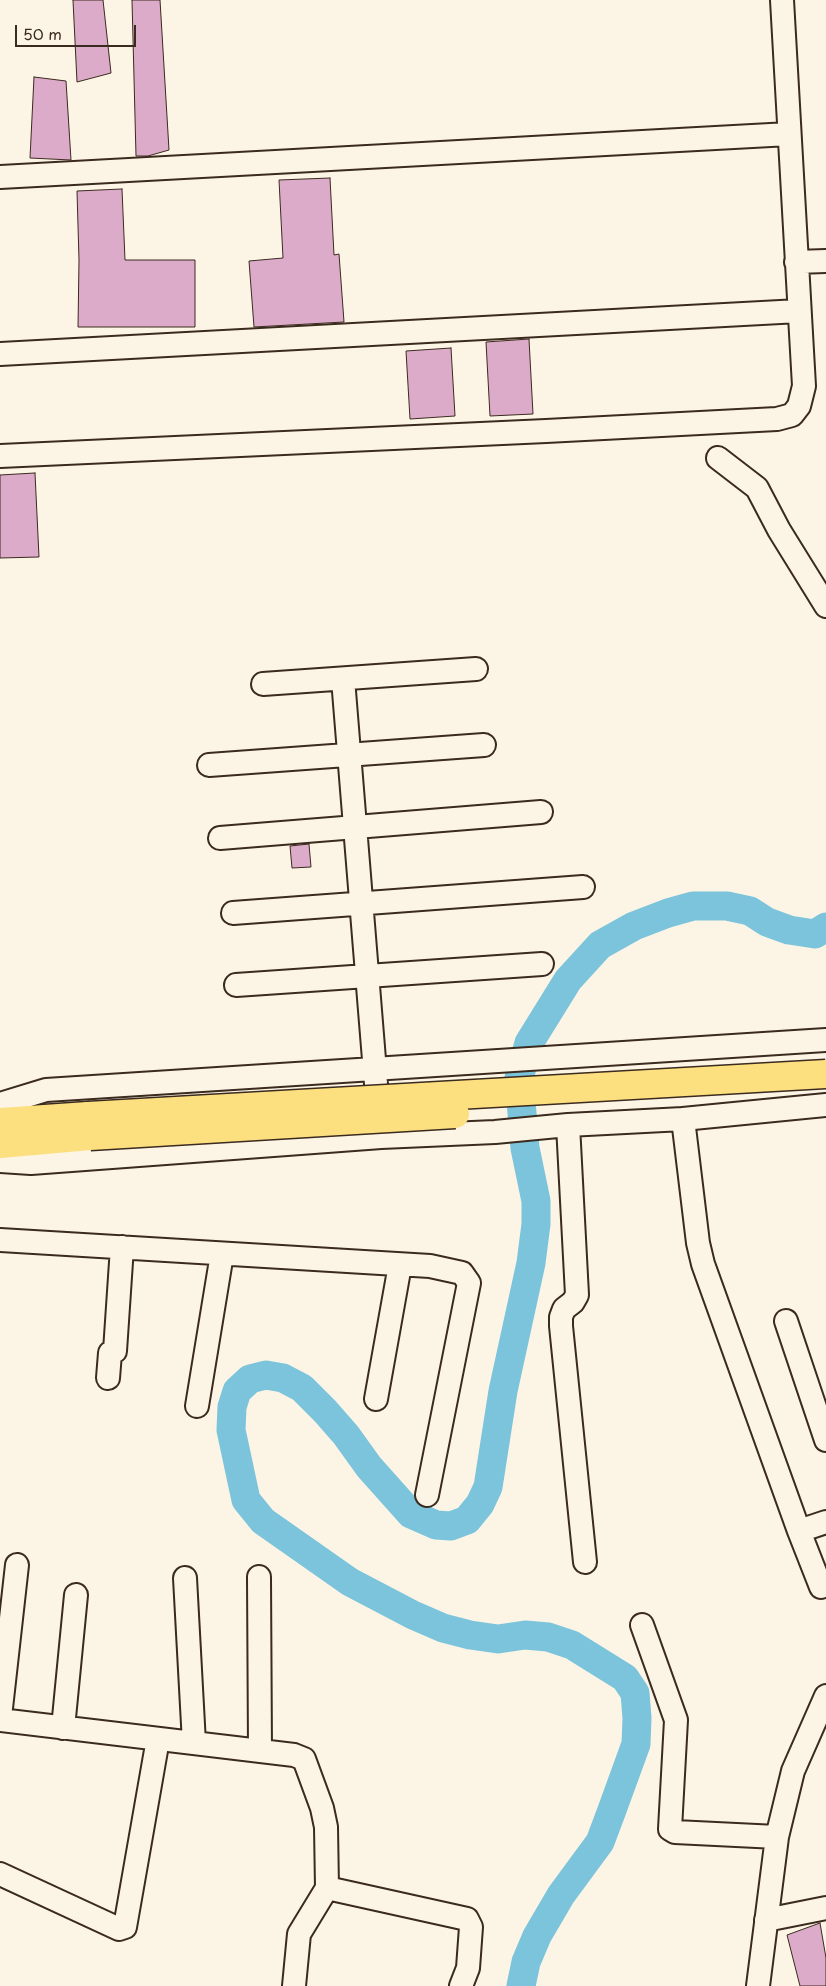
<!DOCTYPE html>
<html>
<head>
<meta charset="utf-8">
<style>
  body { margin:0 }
  #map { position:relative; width:826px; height:1986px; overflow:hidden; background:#fcf5e5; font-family:"Playpen Sans",sans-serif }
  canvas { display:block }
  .scale { position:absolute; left:15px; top:25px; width:121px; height:22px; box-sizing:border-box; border:2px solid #3b2a1e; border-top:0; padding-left:6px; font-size:15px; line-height:18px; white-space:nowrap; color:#3b2a1e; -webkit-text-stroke:4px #fcf5e5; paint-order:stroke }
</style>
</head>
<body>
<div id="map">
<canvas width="826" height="1986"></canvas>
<div class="scale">50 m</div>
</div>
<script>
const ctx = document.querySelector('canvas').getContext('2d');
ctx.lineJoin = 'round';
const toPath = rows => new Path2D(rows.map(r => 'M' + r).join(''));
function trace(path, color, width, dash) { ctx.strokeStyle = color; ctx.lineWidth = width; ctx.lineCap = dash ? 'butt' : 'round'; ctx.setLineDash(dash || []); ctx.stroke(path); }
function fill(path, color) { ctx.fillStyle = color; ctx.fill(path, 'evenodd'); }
trace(toPath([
  [521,1986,526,1962,537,1936,561,1895,600,1842,612,1810,636,1744,637,1718,635,1693,625,1678,572,1645,548,1637,525,1635,498,1639,470,1635,443,1628,413,1615,350,1582,263,1521,246,1500,231,1430,232,1407,237,1391,250,1379,266,1375,283,1378,302,1388,325,1411,346,1435,369,1467,411,1514,436,1525,451,1526,467,1520,480,1504,488,1487,503,1391,531,1263,536,1224,536,1201,525,1148,519,1078,529,1043,568,980,600,945,634,926,668,913,693,906,727,906,750,911,767,922,789,930,815,934,826,927]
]), '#7bc4dc', 29);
const building = toPath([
  [73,0,103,0,111,73,77,82,73,0],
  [132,0,160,0,169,150,148,156,136,156,132,0],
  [34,77,66,81,71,160,30,158,34,77],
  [330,178,334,255,339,254,344,322,254,327,249,261,283,258,279,180,330,178],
  [122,189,125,260,195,260,195,327,78,327,79,260,77,191,122,189],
  [529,339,533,414,490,416,486,342,529,339],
  [451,348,455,416,410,419,406,351,451,348],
  [35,473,39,557,0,558,0,475,35,473],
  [309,844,311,867,292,868,290,846,309,844],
  [820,1923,826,1958,826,1986,800,1986,787,1935,820,1923]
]);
fill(building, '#ddabca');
trace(building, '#3b2a1e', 1);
const minor = toPath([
  [0,177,789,134],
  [796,262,826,261],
  [0,354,799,311],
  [0,456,546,431,777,419,792,415,799,406,804,386,782,0],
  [718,458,757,488,779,530,826,606],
  [343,679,376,1084],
  [263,684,476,669],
  [209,765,484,745],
  [220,838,541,812],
  [233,913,583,887],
  [236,985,542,964],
  [0,1104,46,1090,826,1040],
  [683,1119,698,1243,703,1264,799,1531,821,1587],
  [568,1125,577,1295,573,1302,564,1309,561,1317,561,1326,585,1562],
  [0,1161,31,1163,381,1137,495,1132,568,1125,683,1119,826,1105],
  [0,1240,430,1266,462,1273,469,1283,427,1495],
  [786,1321,826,1440],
  [108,1378,110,1353,115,1351,122,1247],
  [376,1399,400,1265],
  [197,1406,222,1254],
  [799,1531,826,1522],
  [259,1577,260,1751],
  [185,1578,194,1743],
  [642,1625,676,1720,670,1829,675,1832,777,1837],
  [0,1717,17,1565],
  [0,1720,294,1755,304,1759,322,1808,326,1827,327,1888,299,1934,294,1986],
  [63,1728,76,1595],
  [0,1874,119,1929,125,1927,158,1739],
  [327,1888,467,1919,471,1927,468,1968,461,1986],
  [766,1920,826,1908],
  [758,1986,777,1837,793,1771,826,1696]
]);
const major = toPath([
  [0,1122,88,1116],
  [0,1144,90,1136]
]);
trace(minor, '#3b2a1e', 26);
trace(major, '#3b2a1e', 31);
trace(minor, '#fcf5e5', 22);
trace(major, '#fce080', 28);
const majorBridge = toPath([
  [88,1116,826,1074],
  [90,1136,455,1114]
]);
trace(majorBridge, '#3b2a1e', 31, []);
trace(majorBridge, '#fce080', 28);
</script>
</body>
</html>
